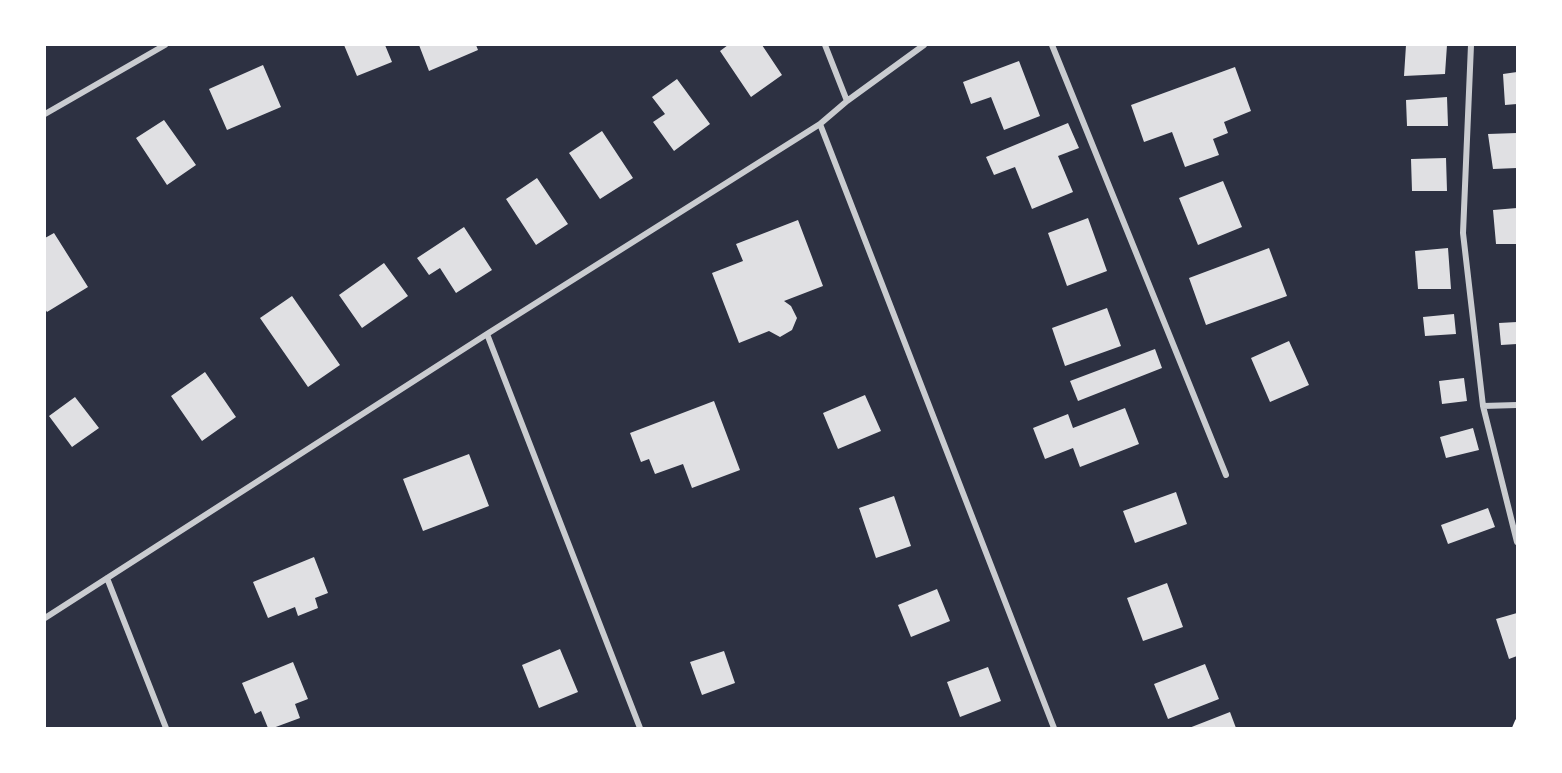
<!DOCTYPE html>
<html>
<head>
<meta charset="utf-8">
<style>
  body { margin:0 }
  #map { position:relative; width:1562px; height:773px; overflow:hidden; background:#2d3142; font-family:Inter,sans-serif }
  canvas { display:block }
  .frame { position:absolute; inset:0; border:46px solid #fff; pointer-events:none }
</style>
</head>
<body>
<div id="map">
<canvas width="1562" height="773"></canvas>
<div class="frame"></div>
</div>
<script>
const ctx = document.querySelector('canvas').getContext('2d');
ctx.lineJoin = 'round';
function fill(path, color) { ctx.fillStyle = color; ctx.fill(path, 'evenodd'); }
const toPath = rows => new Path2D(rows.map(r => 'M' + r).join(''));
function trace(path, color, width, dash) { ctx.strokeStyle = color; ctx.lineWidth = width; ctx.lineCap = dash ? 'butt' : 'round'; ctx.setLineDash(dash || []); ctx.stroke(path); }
fill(toPath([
  [344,45,385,45,392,62,357,76],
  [419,45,476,45,478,50,429,71],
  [728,45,762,45,782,75,751,97,720,51],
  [1406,45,1447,45,1445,74,1404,76],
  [1019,61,1040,116,1004,130,991,97,971,104,963,82],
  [263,65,281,107,227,130,209,89],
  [1235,67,1251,111,1224,122,1228,133,1213,139,1219,155,1185,167,1172,132,1144,142,1131,105],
  [1517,72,1517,104,1505,105,1503,74],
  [677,79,710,124,674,151,653,122,665,114,652,97],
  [1447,97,1448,126,1407,126,1406,100],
  [164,120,196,165,167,185,136,138],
  [1068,123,1079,148,1058,156,1073,192,1032,209,1015,167,994,175,986,157],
  [602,131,633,178,600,199,569,153],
  [1517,133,1517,168,1493,169,1488,134],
  [1446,158,1447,191,1412,191,1411,159],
  [537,178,568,224,536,245,506,199],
  [1223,181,1242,227,1198,245,1179,198],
  [1517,208,1517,244,1496,244,1493,210],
  [1088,218,1107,271,1067,286,1048,233],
  [798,220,823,286,784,301,791,306,797,318,792,330,780,337,769,331,739,343,712,273,743,261,736,244],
  [464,227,492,270,456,293,440,268,429,275,417,258],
  [54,233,88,287,47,312,45,309,45,238],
  [1269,248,1287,296,1206,325,1189,278],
  [1448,248,1451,289,1418,289,1415,251],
  [384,263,408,296,362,328,339,295],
  [292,296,340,365,308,387,260,318],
  [1107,308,1121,346,1065,366,1052,328],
  [1454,314,1456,334,1425,336,1423,317],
  [1517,322,1517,344,1501,345,1499,323],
  [1289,341,1309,385,1270,402,1251,358],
  [1155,349,1162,368,1078,401,1070,381],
  [205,372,236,417,202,441,171,396],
  [1464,378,1467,401,1442,404,1439,381],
  [865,395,881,431,838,449,823,413],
  [75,397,99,428,72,447,49,416],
  [714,401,740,470,692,488,683,464,655,474,649,459,641,462,630,433],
  [1125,408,1139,444,1080,467,1073,448,1045,459,1033,428,1068,414,1073,428],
  [1473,428,1479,450,1446,458,1440,437],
  [469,454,489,506,423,531,403,479],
  [1176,492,1187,524,1135,543,1123,511],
  [894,496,911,546,876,558,859,508],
  [1488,508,1495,527,1448,544,1441,525],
  [314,557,328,593,315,598,318,608,298,616,295,607,268,618,253,582],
  [1167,583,1183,627,1143,641,1127,598],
  [937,589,950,621,911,637,898,605],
  [1517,613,1517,656,1509,659,1496,619],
  [560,649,578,692,539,708,522,665],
  [724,651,735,683,702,695,690,662],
  [293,662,308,699,295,704,300,718,273,728,268,728,261,711,255,714,242,683],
  [1205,664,1219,699,1168,719,1154,684],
  [988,667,1001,701,960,717,947,682],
  [1230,712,1236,728,1189,728]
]), '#e0e0e3');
trace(toPath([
  [1514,728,1517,721]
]), '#fff', 4);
trace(toPath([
  [825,45,847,101],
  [1052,45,1226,475],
  [1471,45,1463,233,1483,406,1517,542],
  [45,114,165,45],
  [820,124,1054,728],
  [487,334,640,728],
  [1483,406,1517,405],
  [107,578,166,728],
  [45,618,487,334,820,124,847,101,924,45]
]), '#caccd0', 6);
</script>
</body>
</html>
